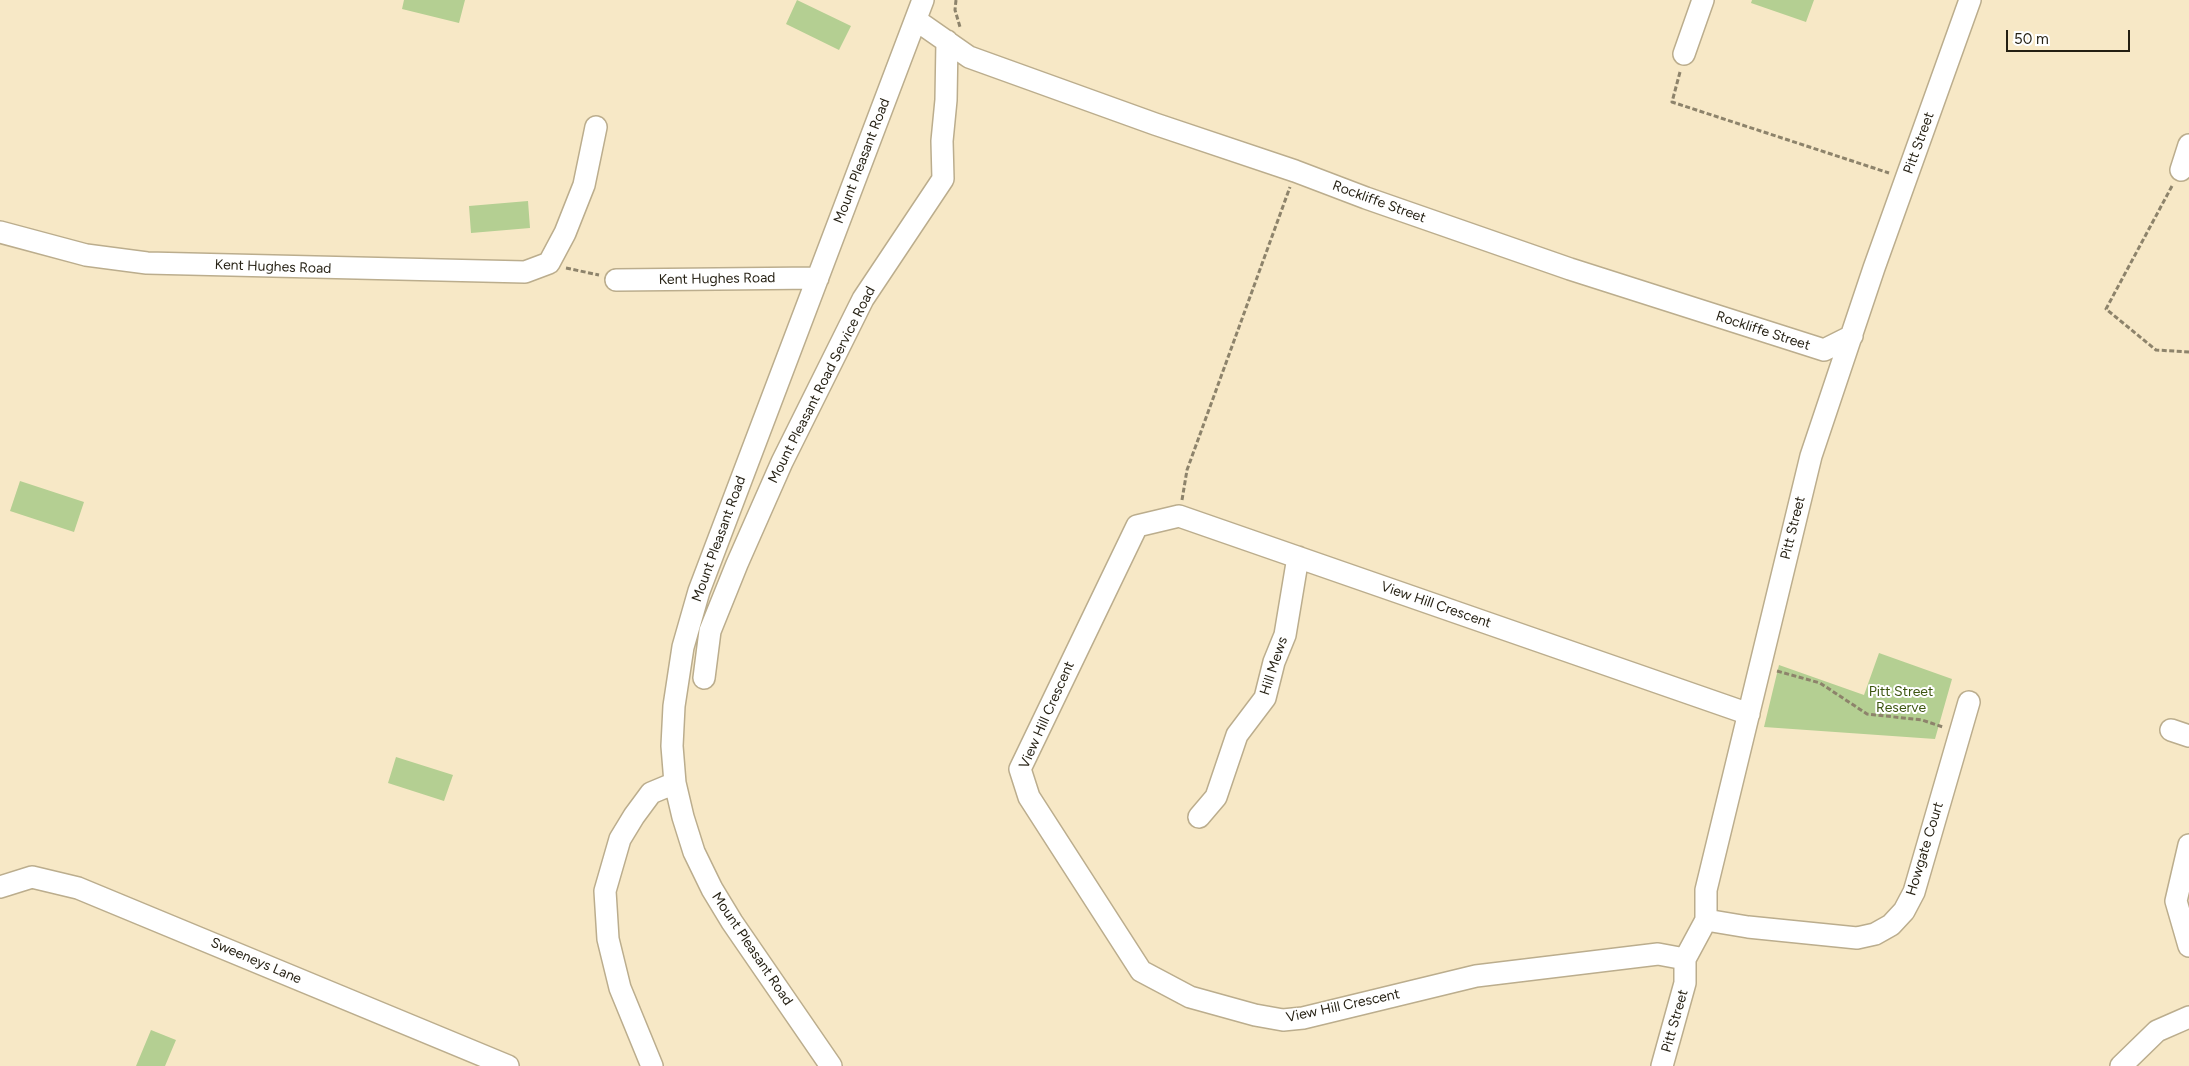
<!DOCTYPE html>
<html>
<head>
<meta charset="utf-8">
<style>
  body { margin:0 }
  #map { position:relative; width:2189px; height:1066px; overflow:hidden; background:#f7e8c6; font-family:Figtree,sans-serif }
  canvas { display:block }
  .scale { position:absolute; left:2006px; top:30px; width:124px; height:22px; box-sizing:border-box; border:2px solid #241f12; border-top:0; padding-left:6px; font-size:15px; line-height:18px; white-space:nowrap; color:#241f12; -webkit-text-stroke:4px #fff; paint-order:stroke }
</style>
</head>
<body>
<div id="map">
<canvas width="2189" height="1066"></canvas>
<div class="scale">50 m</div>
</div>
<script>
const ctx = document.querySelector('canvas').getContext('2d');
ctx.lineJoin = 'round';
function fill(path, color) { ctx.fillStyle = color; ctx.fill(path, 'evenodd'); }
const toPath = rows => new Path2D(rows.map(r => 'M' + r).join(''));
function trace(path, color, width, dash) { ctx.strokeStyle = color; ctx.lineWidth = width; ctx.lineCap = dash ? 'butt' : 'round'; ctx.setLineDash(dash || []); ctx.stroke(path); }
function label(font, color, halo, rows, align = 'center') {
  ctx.font = font + ' Figtree,sans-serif'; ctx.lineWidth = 4; ctx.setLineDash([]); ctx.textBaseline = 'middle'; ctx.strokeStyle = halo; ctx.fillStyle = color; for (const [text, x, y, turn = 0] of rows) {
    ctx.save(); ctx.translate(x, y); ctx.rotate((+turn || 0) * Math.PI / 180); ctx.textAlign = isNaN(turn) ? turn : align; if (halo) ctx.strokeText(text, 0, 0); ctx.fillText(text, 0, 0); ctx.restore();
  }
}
fill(toPath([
  [404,0,465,0,459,23,402,9],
  [797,0,851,26,839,50,786,24],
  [1752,0,1814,0,1806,22,1751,3],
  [528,201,530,228,471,233,469,206],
  [20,481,84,502,74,532,10,511],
  [1879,653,1952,679,1935,739,1764,727,1779,665,1864,695],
  [396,757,453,775,444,801,388,783],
  [151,1030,176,1040,165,1066,136,1066]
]), '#b4cf92');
const minor = toPath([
  [916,20,969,57,1155,124,1295,171,1366,198,1570,269,1824,350,1852,336],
  [1684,54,1703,0],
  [2181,170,2189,145],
  [0,232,86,255,147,263,525,272,549,263,565,233,584,185,596,127],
  [616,280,818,278],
  [704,678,710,631,737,564,782,462,863,299,943,179,942,141,946,100,947,41],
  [2171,730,2189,736],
  [1199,817,1216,797,1237,735,1265,698,1274,662,1285,635,1298,557],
  [2189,845,2176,901,2189,946],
  [0,887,32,877,78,888,508,1066],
  [1706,920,1748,927,1857,938,1875,934,1891,925,1904,911,1914,892,1969,702],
  [1685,959,1658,954,1476,976,1303,1018,1283,1020,1255,1015,1190,997,1141,971,1029,797,1020,769,1137,526,1179,516,1749,714],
  [652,1066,620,988,608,939,605,891,620,839,634,816,651,793,675,783],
  [831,1066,732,922,712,889,694,852,683,817,675,783,672,746,674,706,683,647,699,591,923,0],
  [1662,1066,1685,983,1685,959,1706,920,1706,890,1811,456,1874,268,1970,0],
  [2121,1066,2157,1031,2189,1017]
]);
trace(minor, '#bbad8d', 24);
trace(toPath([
  [956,0,955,10,960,27],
  [1680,72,1672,102,1889,173],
  [2172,186,2106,309,2156,350,2189,352],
  [566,268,599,275],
  [1182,500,1187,470,1290,187],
  [1777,671,1820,683,1867,714,1922,720,1943,727]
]), '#8d836b', 3, [5, 2.5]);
trace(minor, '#fff', 21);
label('14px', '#241f12', '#fff', [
  ["Pitt Street",1919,143,-70],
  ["Mount Pleasant Road",862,161,-69],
  ["Rockliffe Street",1379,202,20],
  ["Kent Hughes Road",273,267,2],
  ["Kent Hughes Road",717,279,-1],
  ["Rockliffe Street",1763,331,18],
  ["Mount Pleasant Road Service Road",822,385,-63],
  ["Pitt Street",1793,528,-76],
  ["Mount Pleasant Road",719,539,-70],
  ["View Hill Crescent",1436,605,19],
  ["Hill Mews",1274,666,-72],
  ["View Hill Crescent",1047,715,-66],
  ["Howgate Court",1925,849,-73],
  ["Mount Pleasant Road",752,949,56],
  ["Sweeneys Lane",256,961,23],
  ["View Hill Crescent",1343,1006,-12],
  ["Pitt Street",1675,1021,-74]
]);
label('14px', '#3d5610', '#fff', [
  ["Pitt Street",1901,692],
  ["Reserve",1901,708]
]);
</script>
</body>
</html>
